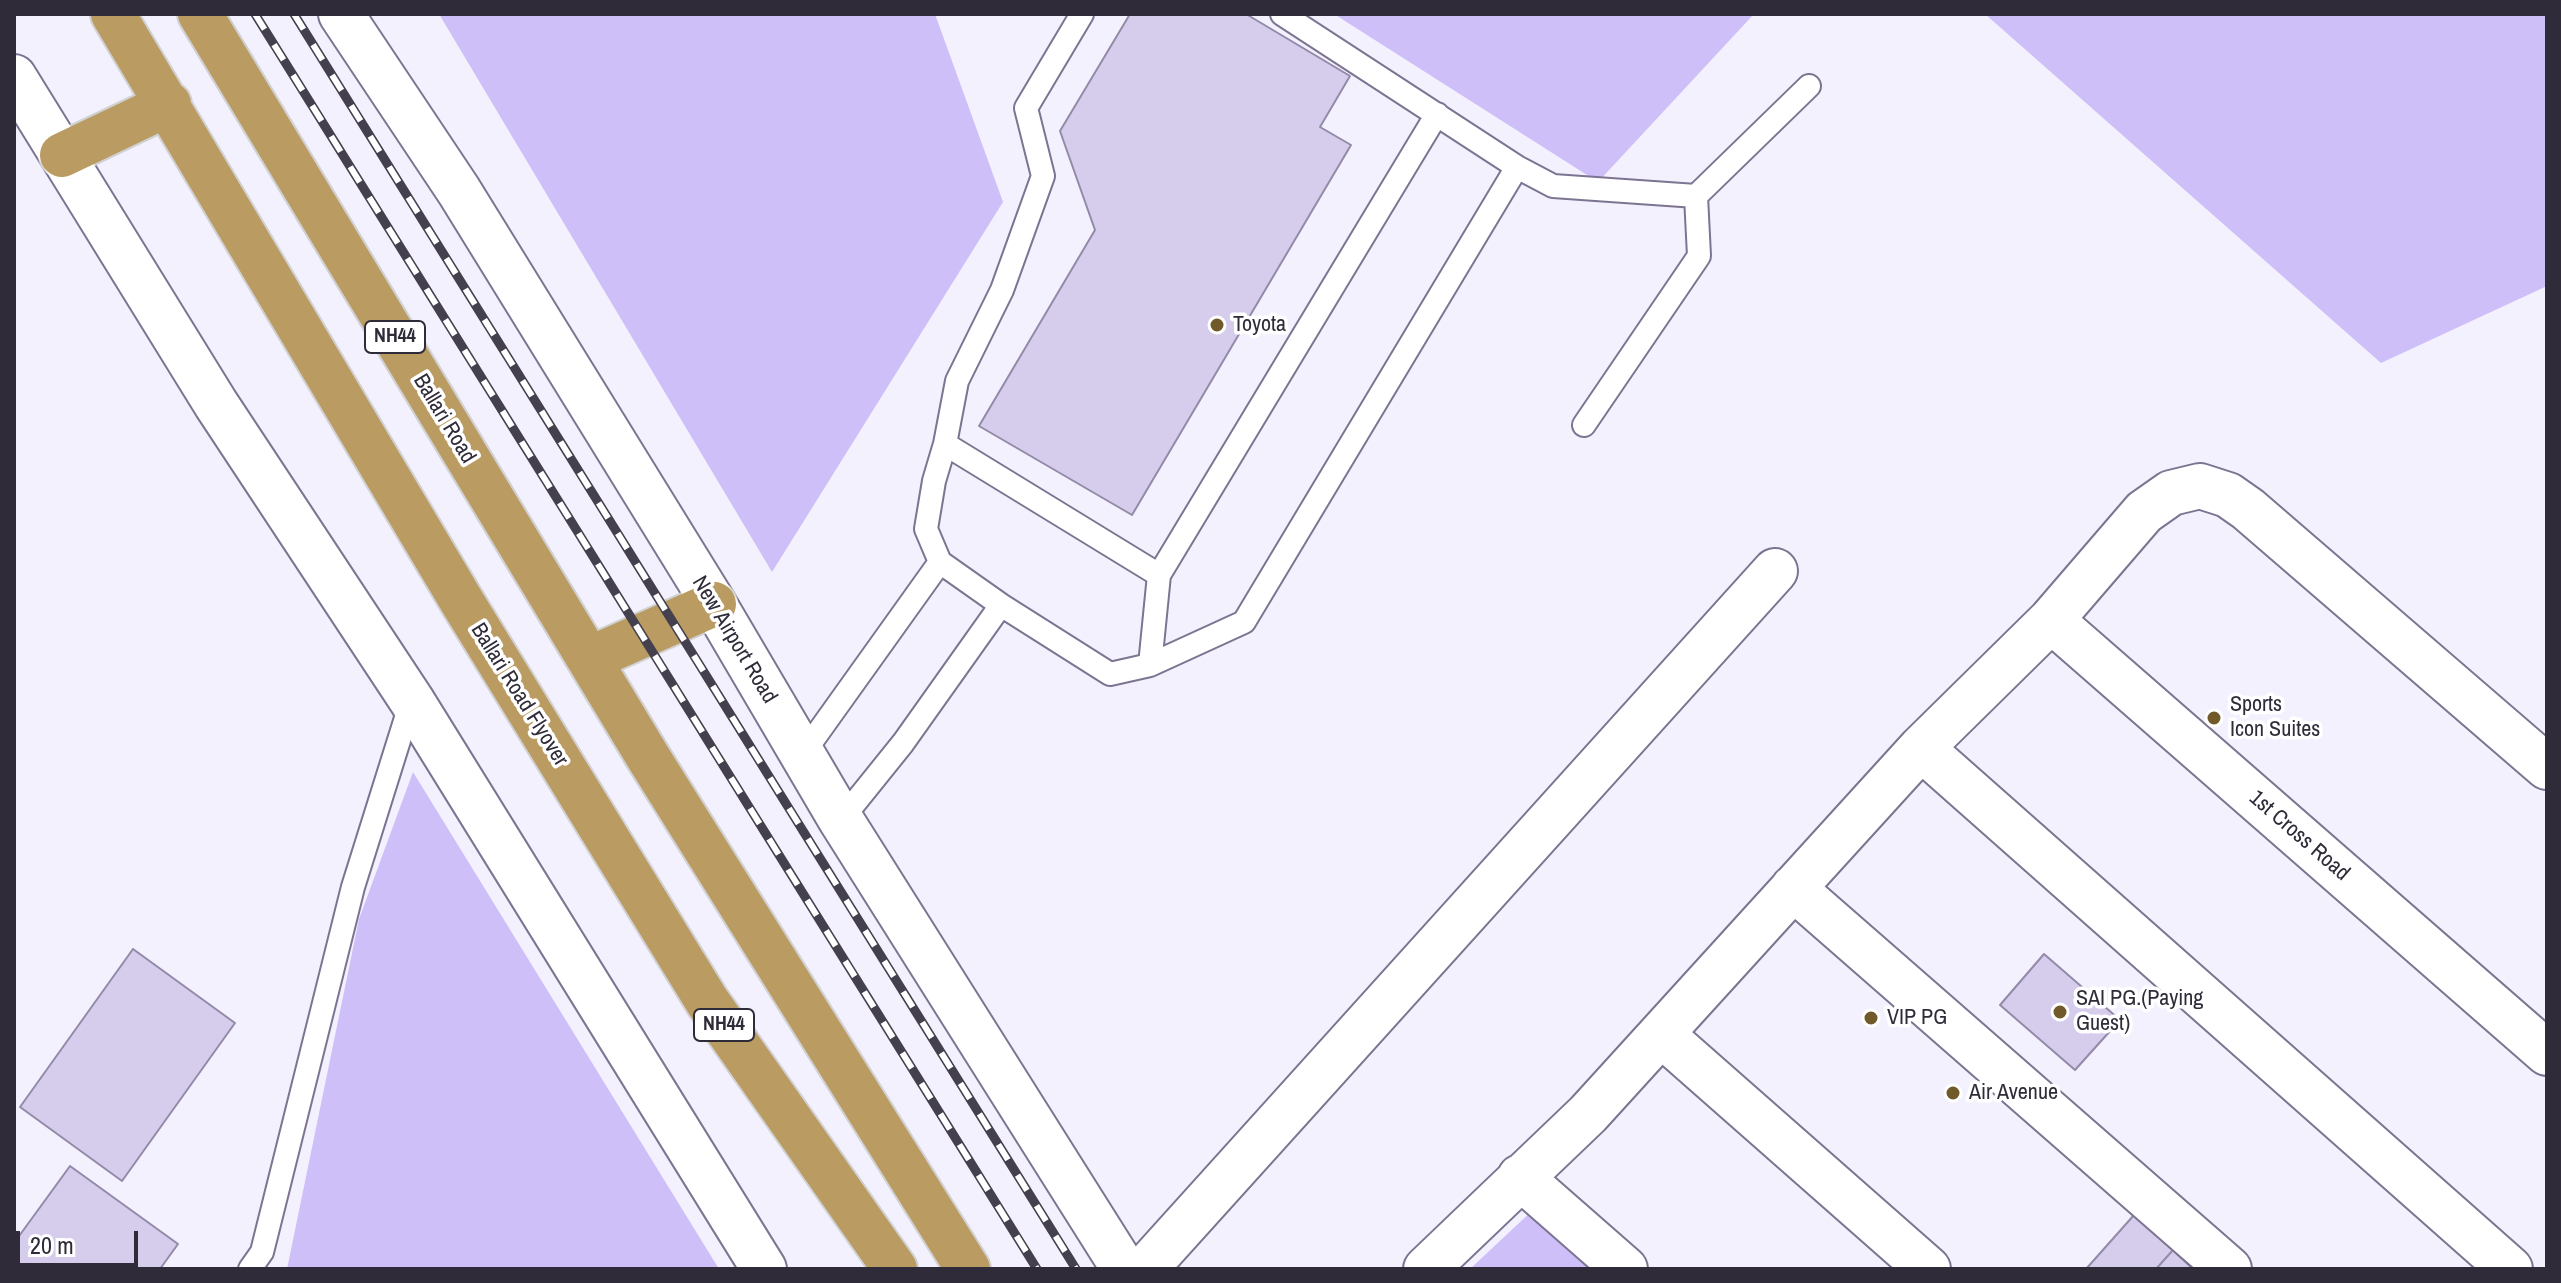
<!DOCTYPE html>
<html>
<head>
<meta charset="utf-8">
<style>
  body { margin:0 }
  #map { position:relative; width:2561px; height:1283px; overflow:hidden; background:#f4f1fe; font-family:"Archivo Narrow",sans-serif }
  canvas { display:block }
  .frame { position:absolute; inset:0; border:16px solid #2f2b38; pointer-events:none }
  .scale { position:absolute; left:16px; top:1231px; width:122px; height:36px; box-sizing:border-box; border:4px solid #2f2b38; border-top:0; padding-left:10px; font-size:24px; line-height:28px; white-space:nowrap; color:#2f2b38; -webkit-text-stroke:6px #fff; paint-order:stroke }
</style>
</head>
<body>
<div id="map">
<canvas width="2561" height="1283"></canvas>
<div class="frame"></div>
<div class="scale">20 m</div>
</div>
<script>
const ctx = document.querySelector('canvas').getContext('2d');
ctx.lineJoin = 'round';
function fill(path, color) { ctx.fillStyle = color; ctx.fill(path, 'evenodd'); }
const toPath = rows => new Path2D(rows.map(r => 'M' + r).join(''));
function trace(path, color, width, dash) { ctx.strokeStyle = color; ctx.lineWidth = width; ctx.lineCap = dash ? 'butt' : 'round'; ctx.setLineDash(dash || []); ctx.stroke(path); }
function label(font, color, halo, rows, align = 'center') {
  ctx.font = font + ' "Archivo Narrow",sans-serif'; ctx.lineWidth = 7; ctx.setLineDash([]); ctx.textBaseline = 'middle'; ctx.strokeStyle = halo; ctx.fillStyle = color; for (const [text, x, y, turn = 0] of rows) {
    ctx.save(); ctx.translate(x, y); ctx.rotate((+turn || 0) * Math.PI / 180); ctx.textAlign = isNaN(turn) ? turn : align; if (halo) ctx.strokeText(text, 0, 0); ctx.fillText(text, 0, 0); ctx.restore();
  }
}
fill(toPath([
  [439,14,935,14,1003,202,772,572],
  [1334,14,1754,14,1598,182],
  [1985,14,2547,14,2547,286,2381,363],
  [413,772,719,1269,287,1269,359,919],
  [1536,1207,1606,1269,1470,1269]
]), '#cfbff8');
const building = toPath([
  [1130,14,1246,14,1350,76,1320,127,1351,145,1132,515,979,426,1095,230,1060,131,1130,14],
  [133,949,235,1023,122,1181,20,1107,133,949],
  [2044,954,2120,1020,2075,1070,2000,1005,2044,954],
  [70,1166,178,1244,160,1269,14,1269,14,1243,70,1166],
  [2134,1215,2173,1250,2156,1269,2086,1269,2134,1215],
  [2173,1250,2193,1269,2156,1269,2173,1250]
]);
fill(building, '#d6cded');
trace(building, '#928aa8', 2);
const service = toPath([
  [1082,14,1026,108,1043,176,1002,290,957,381,945,444,934,481,926,529,940,562,1001,605,1110,674,1150,665,1244,622,1517,167],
  [1282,14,1517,167,1553,186,1696,196,1809,86],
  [1584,425,1699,256,1696,196],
  [945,444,1159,575],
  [1150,665,1159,575,1437,114],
  [802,755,940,562],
  [841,820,903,743,1001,605],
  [250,1269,262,1252,353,887,411,702]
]);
const minor = toPath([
  [2051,620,2547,1053],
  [1921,748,2510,1269],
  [1793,888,2229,1269],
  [1661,1034,1928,1269],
  [1520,1177,1625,1269],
  [1145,1269,1775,571],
  [1426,1269,1588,1114,1921,748,2051,620,2144,512,2171,493,2200,486,2228,495,2248,509,2547,767]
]);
const tertiary = toPath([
  [341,14,459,191,714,604,841,820,1124,1269],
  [14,77,216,404,412,701,764,1269]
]);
const trunk = toPath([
  [113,14,461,600,707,1001,895,1269],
  [200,14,648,757,968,1269],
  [62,155,169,104],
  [589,659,714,604]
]);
trace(service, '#7c7491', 26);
trace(minor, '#7c7491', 48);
trace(tertiary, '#7c7491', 48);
trace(trunk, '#d1d0d3', 48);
trace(service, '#fff', 22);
trace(minor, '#fff', 44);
trace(tertiary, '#fff', 44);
trace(trunk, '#ba9c62', 44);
const rail = toPath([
  [255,14,1037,1269],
  [294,14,1076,1269]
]);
trace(rail, '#44404d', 9);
trace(rail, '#fff', 6, [18]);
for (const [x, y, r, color] of [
  [1217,325,8,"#71592a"],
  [2214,718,8,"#71592a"],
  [2060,1012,8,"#71592a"],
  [1871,1018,8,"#71592a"],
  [1953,1093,8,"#71592a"]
]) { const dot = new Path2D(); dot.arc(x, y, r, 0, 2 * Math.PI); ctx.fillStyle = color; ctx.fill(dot); trace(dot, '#fff', 3); }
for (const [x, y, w] of [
  [395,337,60],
  [724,1025,60]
]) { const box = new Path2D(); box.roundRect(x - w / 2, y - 16, w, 32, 6); ctx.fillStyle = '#fff'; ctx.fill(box); trace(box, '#2f2b38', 2); }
label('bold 20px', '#2f2b38', null, [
  ["NH44",395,337],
  ["NH44",724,1025]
]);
label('22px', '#2f2b38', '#fff', [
  ["Toyota",1233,325],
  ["Sports",2230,705],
  ["Icon Suites",2230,730],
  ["SAI PG.(Paying",2076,999],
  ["Guest)",2076,1024],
  ["VIP PG",1887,1018],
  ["Air Avenue",1969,1093]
], 'left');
label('22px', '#2f2b38', '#fff', [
  ["Ballari Road",444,419,59],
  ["New Airport Road",734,640,59],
  ["Ballari Road Flyover",519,695,58],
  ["1st Cross Road",2299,836,41]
]);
</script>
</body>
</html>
